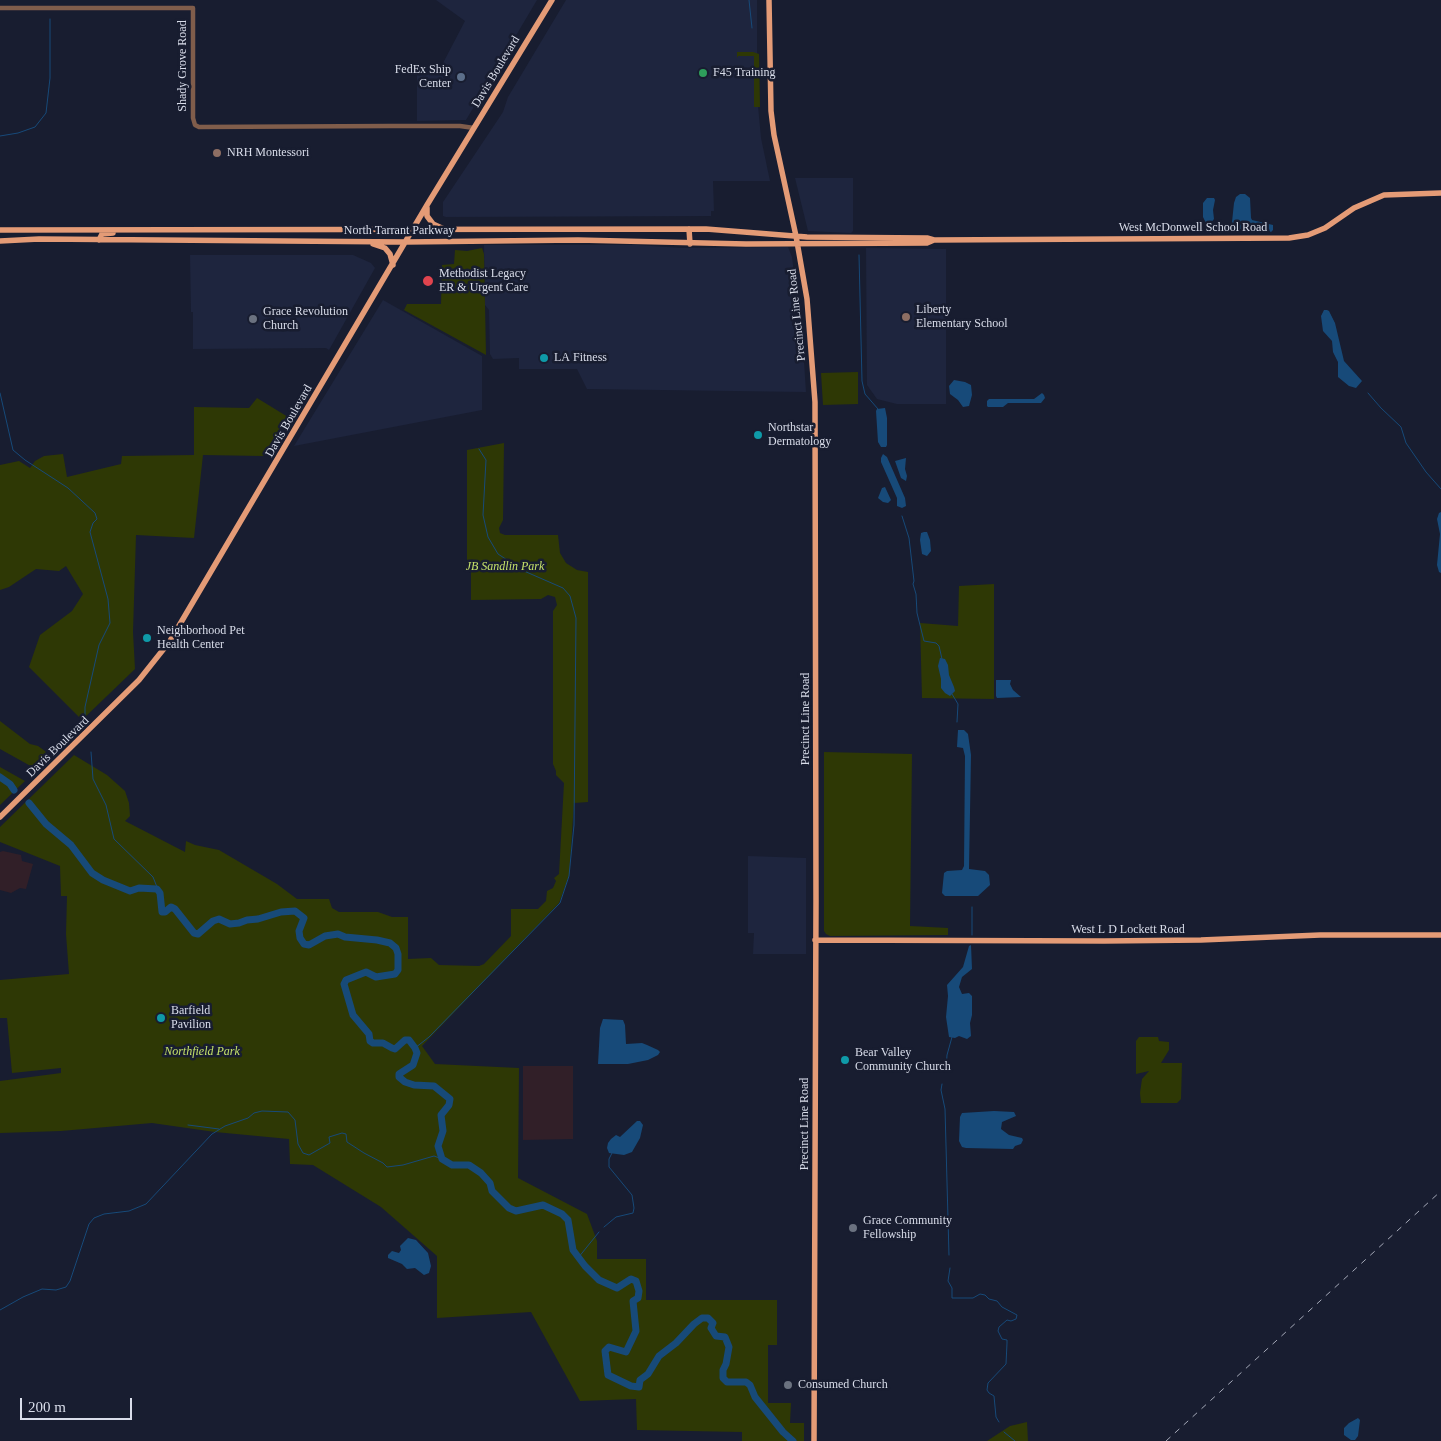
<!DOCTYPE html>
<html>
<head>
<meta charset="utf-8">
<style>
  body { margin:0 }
  #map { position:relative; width:1441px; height:1441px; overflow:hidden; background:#181d30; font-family:Georgia,serif }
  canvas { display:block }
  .scale { position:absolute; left:20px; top:1398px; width:112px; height:22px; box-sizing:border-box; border:2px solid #d9ddea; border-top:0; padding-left:6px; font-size:15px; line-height:18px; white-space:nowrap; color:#d9ddea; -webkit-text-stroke:4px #181d30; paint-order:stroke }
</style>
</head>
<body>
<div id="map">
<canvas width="1441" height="1441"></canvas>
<div class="scale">200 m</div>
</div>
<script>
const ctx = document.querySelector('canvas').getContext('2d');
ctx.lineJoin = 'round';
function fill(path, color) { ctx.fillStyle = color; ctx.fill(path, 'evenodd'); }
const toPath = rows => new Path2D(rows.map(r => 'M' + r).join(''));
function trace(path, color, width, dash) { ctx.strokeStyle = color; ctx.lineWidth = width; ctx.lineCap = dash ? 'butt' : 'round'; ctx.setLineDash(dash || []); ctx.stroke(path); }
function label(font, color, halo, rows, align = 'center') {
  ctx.font = font + ' Georgia,serif'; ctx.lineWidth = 5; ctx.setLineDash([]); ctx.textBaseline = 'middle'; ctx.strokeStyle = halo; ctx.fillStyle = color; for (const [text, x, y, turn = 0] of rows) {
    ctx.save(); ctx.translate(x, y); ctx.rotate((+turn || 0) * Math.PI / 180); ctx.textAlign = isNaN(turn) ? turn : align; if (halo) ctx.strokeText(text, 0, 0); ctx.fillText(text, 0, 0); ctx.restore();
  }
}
fill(toPath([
  [436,0,537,0,466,120,417,121,417,66,442,65,465,21],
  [566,0,757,0,757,95,761,138,770,181,713,181,714,211,711,211,711,216,446,217,443,216,443,202,503,112,508,97],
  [795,178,853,178,853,231,851,233,808,231],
  [484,245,637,245,681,248,788,247,792,257,803,346,806,392,587,389,577,369,519,369,519,358,493,359,490,354,489,310,485,305],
  [866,248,946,249,946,404,897,404,877,399,867,385],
  [190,255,353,255,371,263,375,268,329,350,326,348,193,349,193,312,191,312],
  [383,300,482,356,482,410,294,446],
  [748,856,806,858,806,954,753,954,754,933,748,933]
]), '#1e253e');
fill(toPath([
  [3,851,21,855,22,861,33,864,26,889,20,888,11,893,0,890,0,852],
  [523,1066,573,1066,573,1139,523,1140]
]), '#311f28');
fill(toPath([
  [737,52,753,52,759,54,760,107,754,107,754,56,738,56,737,58],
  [482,248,484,254,486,355,404,310,407,304,441,304,442,265,454,264,455,250,467,251],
  [858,372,858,404,823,405,821,373],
  [257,398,288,417,263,456,203,455,194,538,136,535,133,632,135,669,82,720,29,667,40,635,72,611,83,594,66,566,59,571,36,569,9,587,0,590,0,465,19,461,30,468,35,461,44,456,63,454,67,477,121,464,122,456,194,455,194,407,249,408],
  [504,443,503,520,499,528,500,533,505,535,558,535,560,553,566,563,577,570,588,572,588,802,574,803,569,876,559,903,422,1046,435,1064,519,1068,518,1178,587,1214,597,1241,597,1259,646,1259,646,1300,777,1300,777,1345,768,1345,768,1403,791,1403,790,1423,804,1423,804,1441,742,1441,742,1432,637,1430,636,1399,580,1401,531,1312,437,1318,437,1256,381,1207,313,1165,290,1164,289,1139,215,1132,152,1123,61,1131,0,1133,0,1081,61,1073,61,1068,12,1073,7,1018,0,1018,0,980,69,974,66,934,67,896,61,896,60,866,0,842,0,827,74,755,107,775,125,791,129,803,130,816,125,821,185,852,186,841,195,845,219,850,277,884,297,899,329,899,332,908,339,912,378,912,392,917,408,917,408,959,431,958,439,965,479,966,484,964,511,936,511,909,538,909,546,901,547,891,553,888,556,881,554,878,559,874,564,783,556,775,556,771,553,764,553,611,557,605,555,597,548,595,541,599,471,600,471,572,467,572,467,450],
  [994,584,994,699,922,698,920,623,958,626,959,586],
  [0,721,30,744,38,746,45,751,49,757,36,769,0,749],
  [824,752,912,754,910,926,948,928,948,935,830,936,826,934,824,931],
  [0,767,25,781,0,805],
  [1139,1037,1158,1037,1159,1041,1169,1042,1169,1050,1161,1063,1182,1063,1181,1099,1177,1103,1141,1103,1140,1093,1142,1079,1149,1071,1136,1074,1136,1041],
  [1027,1422,1028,1441,987,1441,1010,1426]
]), '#2e3805');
fill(toPath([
  [1240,194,1245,194,1250,198,1251,218,1252,220,1273,225,1273,230,1271,232,1266,229,1239,229,1234,226,1232,222,1234,203,1236,197],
  [1207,198,1214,198,1215,200,1213,210,1214,219,1210,224,1206,223,1203,217,1203,203],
  [1324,310,1327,310,1329,311,1335,323,1344,361,1362,381,1356,388,1349,386,1338,377,1338,362,1333,352,1332,341,1323,331,1321,316],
  [954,380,965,382,971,385,972,395,969,406,963,407,958,400,950,394,949,386],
  [1042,393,1044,395,1045,398,1041,403,1008,403,1003,407,988,407,987,406,987,401,989,399,1034,399],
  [885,408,887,418,887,445,886,447,881,447,878,442,876,411,877,409],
  [883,454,887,457,905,498,906,506,902,508,897,506,897,498,881,462,881,458],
  [906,458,905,469,907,476,906,481,901,478,895,461],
  [885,487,891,500,888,503,883,502,878,498,882,488],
  [1441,512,1441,573,1439,572,1437,565,1440,534,1437,519,1439,513],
  [924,532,927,532,930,540,931,551,927,556,922,554,920,540,921,533],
  [940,658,945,659,948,665,949,675,954,687,955,691,950,696,945,693,941,688,941,679,938,666],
  [996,680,1011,680,1010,684,1013,690,1021,697,997,698,996,696],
  [958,730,964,730,968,734,971,755,969,869,985,871,989,875,990,885,978,896,945,896,942,893,944,873,947,871,962,870,964,866,965,756,963,748,957,747],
  [971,945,972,969,962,977,959,987,962,994,969,993,972,996,972,1015,970,1023,971,1036,967,1039,959,1036,955,1038,949,1037,946,1017,948,996,947,985,963,967,969,946],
  [603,1019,623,1020,625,1025,626,1044,642,1043,647,1045,658,1050,660,1052,658,1055,648,1060,628,1064,598,1064,600,1028],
  [994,1111,1014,1112,1016,1116,1002,1122,1001,1129,1009,1135,1022,1138,1023,1140,1021,1144,1015,1146,1013,1149,966,1148,962,1147,959,1141,960,1117,962,1113],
  [637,1121,640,1121,643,1125,640,1138,632,1152,624,1155,609,1153,607,1148,608,1143,611,1139,616,1135,620,1137],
  [408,1238,416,1240,428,1253,431,1266,429,1273,424,1275,415,1268,407,1269,402,1264,388,1258,388,1255,392,1251,399,1253,401,1250,400,1246],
  [1358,1418,1360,1420,1358,1436,1355,1440,1351,1440,1344,1435,1344,1428,1349,1423]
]), '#174a79');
trace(toPath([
  [749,0,752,28],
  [0,136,18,133,35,127,46,113,50,78,50,19],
  [859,255,862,381,865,394,878,409],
  [0,393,13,450,25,460,68,488,95,513,97,519,93,523,90,532,108,599,110,623,99,645,85,707,85,718],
  [1368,393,1381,408,1401,427,1406,443,1426,472,1441,489],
  [902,516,909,538,914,581,913,584,916,594,917,613,924,641,936,643,939,646,942,659],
  [952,694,958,704,957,722],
  [91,752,93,779,106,805,114,839,153,877,159,892],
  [972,935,972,907],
  [415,1048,429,1037,560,903,569,876,574,825,576,618,570,596,563,588,524,571,498,554,488,537,483,515,486,460,479,449],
  [946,1071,947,1055,952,1037],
  [942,1084,941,1090,945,1109,949,1255],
  [188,1125,219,1129],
  [604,1227,616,1217,633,1213,634,1208,632,1195,609,1167,609,1159,612,1153],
  [578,1258,599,1232],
  [950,1268,948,1281,952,1288,952,1298,973,1298,980,1294,985,1295,989,1299,997,1301,1002,1307,1017,1315,1016,1319,1011,1321,1007,1320,999,1327,998,1331,1002,1339,1007,1340,1007,1343,1006,1364,988,1383,987,1390,989,1393,994,1396,996,1417,999,1422],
  [0,1310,23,1297,42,1289,56,1290,66,1287,70,1281,89,1224,94,1218,104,1214,129,1211,146,1204,212,1134,225,1126,248,1118,254,1113,262,1111,288,1112,295,1120,298,1144,303,1153,309,1155,330,1143,329,1137,342,1133,346,1134,347,1142,364,1153,383,1163,387,1167,403,1165,434,1156,442,1159],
  [1004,1432,1015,1441]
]), '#174a79', 1);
trace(toPath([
  [0,777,10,784,14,790],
  [29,803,46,824,71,845,92,873,103,880,130,891,139,888,157,889,160,893,162,912,165,912,171,907,175,909,194,933,198,934,213,921,219,919,230,924,239,923,247,920,258,919,281,912,295,911,304,918,299,931,300,938,304,944,309,945,325,936,338,934,345,937,377,940,390,943,396,948,398,954,398,970,395,974,376,977,366,972,346,980,344,984,353,1015,369,1034,370,1041,373,1043,383,1043,392,1048,395,1049,405,1040,409,1040,415,1048,417,1053,413,1065,399,1074,399,1077,405,1082,414,1085,434,1086,450,1099,449,1105,441,1115,443,1131,438,1146,442,1159,452,1165,469,1165,481,1173,490,1183,492,1191,509,1208,516,1211,543,1205,562,1214,568,1220,573,1250,585,1266,599,1280,617,1288,631,1279,636,1281,639,1291,638,1298,633,1301,636,1331,626,1352,609,1347,605,1351,608,1375,631,1386,639,1387,640,1380,648,1374,659,1356,676,1343,694,1324,702,1318,708,1318,713,1323,711,1328,716,1336,725,1337,729,1347,726,1364,723,1370,723,1378,727,1382,746,1382,750,1385,755,1397,783,1432,793,1441]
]), '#174a79', 7);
trace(toPath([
  [0,8,193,8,193,118,195,125,199,127,390,126,460,126,474,128]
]), '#805d4b', 4.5);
trace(toPath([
  [769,0,771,111,774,135,796,236,807,299,815,402,816,901,814,1441],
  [427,208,427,216,433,224,444,229],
  [689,229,690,244],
  [0,230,706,229,807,237,927,238,934,240,1289,238,1308,235,1325,228,1354,208,1384,195,1441,193],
  [99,240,102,234,113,233],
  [0,241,39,239,406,242,578,240,746,244,927,243,934,240],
  [373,244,385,248,390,254,393,265],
  [0,817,139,680,170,641,427,205,552,0],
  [815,940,1104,941,1201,940,1320,935,1441,935]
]), '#e49b76', 5.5);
trace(toPath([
  [1166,1441,1441,1191]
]), '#a6aab9', 1, [6, 6]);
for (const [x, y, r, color] of [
  [703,73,5,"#2e9e5b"],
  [461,77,5,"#5c6f8a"],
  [217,153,5,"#8d6e63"],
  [428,281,6,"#e0444e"],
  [906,317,5,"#8d6e63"],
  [253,319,5,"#6b7280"],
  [544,358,5,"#0f9aa8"],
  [758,435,5,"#0f9aa8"],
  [147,638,5,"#0f9aa8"],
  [161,1018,5,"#0f9aa8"],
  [845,1060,5,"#0f9aa8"],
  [853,1228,5,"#6b7280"],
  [788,1385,5,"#6b7280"]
]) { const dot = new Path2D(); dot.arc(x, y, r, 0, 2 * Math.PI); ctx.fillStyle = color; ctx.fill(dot); trace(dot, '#181d30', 2); }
label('12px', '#d9ddea', '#181d30', [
  ["Shady Grove Road",183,66,-90],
  ["Davis Boulevard",496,72,-59],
  ["West McDonwell School Road",1193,228],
  ["North Tarrant Parkway",399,231],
  ["Precinct Line Road",797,315,-96],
  ["Davis Boulevard",289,421,-60],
  ["Precinct Line Road",806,719,-90],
  ["Davis Boulevard",58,747,-44],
  ["West L D Lockett Road",1128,930],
  ["Precinct Line Road",805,1124,-90]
]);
label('12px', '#d9ddea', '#181d30', [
  ["FedEx Ship",451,70,"right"],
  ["Center",451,84,"right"],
  ["F45 Training",713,73],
  ["NRH Montessori",227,153],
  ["Methodist Legacy",439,274],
  ["ER & Urgent Care",439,288],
  ["Liberty",916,310],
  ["Elementary School",916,324],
  ["Grace Revolution",263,312],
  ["Church",263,326],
  ["LA Fitness",554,358],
  ["Northstar",768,428],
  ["Dermatology",768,442],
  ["Neighborhood Pet",157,631],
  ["Health Center",157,645],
  ["Barfield",171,1011],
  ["Pavilion",171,1025],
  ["Bear Valley",855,1053],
  ["Community Church",855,1067],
  ["Grace Community",863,1221],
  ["Fellowship",863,1235],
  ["Consumed Church",798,1385]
], 'left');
label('italic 12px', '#c6e26a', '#181d30', [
  ["JB Sandlin Park",505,567],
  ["Northfield Park",202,1052]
]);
</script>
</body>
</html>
